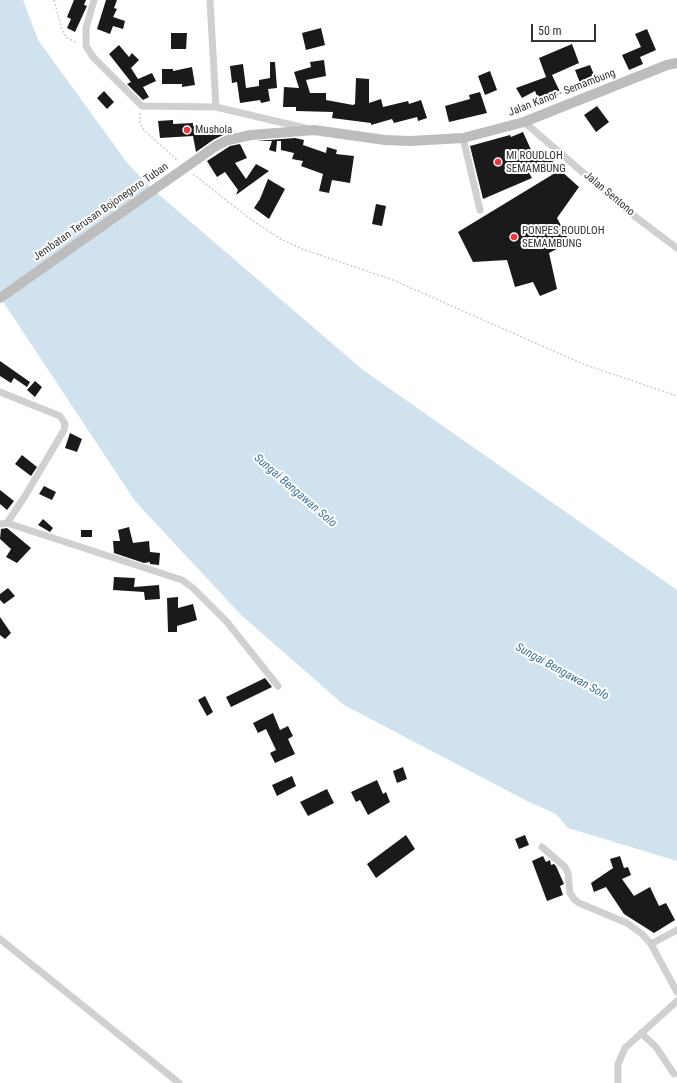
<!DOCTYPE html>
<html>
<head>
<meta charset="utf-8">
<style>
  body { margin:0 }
  #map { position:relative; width:677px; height:1083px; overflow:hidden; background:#fff; font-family:"Roboto Condensed",sans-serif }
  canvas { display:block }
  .scale { position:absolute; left:531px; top:24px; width:65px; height:18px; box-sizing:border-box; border:2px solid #333; border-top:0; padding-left:5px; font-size:12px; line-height:14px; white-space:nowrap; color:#333; -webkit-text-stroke:3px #fff; paint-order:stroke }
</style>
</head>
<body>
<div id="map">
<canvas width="677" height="1083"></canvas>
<div class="scale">50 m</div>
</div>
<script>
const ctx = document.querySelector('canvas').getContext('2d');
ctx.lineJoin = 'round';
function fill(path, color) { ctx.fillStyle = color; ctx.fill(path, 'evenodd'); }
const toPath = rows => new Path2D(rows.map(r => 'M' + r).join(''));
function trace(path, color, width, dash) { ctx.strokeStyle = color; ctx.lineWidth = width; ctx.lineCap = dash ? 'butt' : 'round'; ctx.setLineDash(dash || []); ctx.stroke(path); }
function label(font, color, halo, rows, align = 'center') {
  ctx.font = font + ' "Roboto Condensed",sans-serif'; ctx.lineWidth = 4; ctx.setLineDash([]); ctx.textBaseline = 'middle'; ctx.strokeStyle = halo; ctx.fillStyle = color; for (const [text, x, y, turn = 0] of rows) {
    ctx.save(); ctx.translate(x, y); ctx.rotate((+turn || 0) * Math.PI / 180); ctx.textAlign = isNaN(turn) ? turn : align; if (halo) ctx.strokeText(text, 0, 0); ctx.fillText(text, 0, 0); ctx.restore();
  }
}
fill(toPath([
  [0,0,23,0,38,40,128,164,150,187,363,370,677,590,677,861,568,828,556,814,527,801,344,705,241,615,135,501,0,297]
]), '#cfe2ee');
fill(toPath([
  [74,0,86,0,84,5,87,6,75,32,67,28,71,19,67,17],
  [106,0,117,0,114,8,117,9,113,17,125,21,123,29,113,26,110,34,97,29],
  [321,28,325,45,306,50,302,33],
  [647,29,656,50,640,57,643,64,629,70,622,55,641,47,635,34],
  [171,33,187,33,186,49,171,49],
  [572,44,579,63,552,75,561,94,540,103,535,91,522,98,516,88,549,76,546,77,539,58],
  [119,45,129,57,132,53,139,60,131,68,138,79,152,73,156,81,143,87,149,97,143,100,127,84,131,82,109,54],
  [324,60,326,76,306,80,310,93,326,93,326,100,353,105,355,104,356,78,369,79,369,103,381,99,383,107,408,101,409,104,421,100,427,118,418,121,417,117,394,123,392,119,371,125,371,123,332,118,333,112,296,111,296,107,283,107,284,87,299,88,294,72,311,67,310,62],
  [270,62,275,62,277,88,268,89,270,101,261,103,260,100,240,103,237,82,232,83,230,66,243,64,246,88,259,86,259,80,270,78],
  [590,65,597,82,582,88,575,70],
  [192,67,195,85,182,87,182,84,162,84,162,69,173,69,173,71],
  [490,71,497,90,485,95,478,76],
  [104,91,114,102,107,109,97,98],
  [480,92,487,113,449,122,445,106,470,99,469,95],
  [597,106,609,122,596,132,584,115],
  [173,120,173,124,193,123,193,126,204,125,205,132,220,128,221,134,237,131,225,134,213,140,196,152,193,136,160,138,158,121],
  [523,132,532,152,536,150,540,159,550,151,557,158,550,164,548,162,528,171,532,178,483,199,470,146,510,135,511,137],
  [295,138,304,140,303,145,326,153,327,147,337,150,336,154,354,156,350,183,332,180,329,193,319,191,323,174,301,166,303,161,292,159,294,153,281,150,281,141,277,141,276,152,269,150,272,141,256,141],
  [240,144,247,158,235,163,246,179,256,164,269,171,236,195,238,190,225,172,217,177,207,161,230,146],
  [560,170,579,187,557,218,570,242,549,253,557,289,540,296,533,282,515,287,507,260,473,262,458,232],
  [268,179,285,189,269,219,254,208,260,199],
  [376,204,386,206,382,226,372,224],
  [0,361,30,382,27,387,14,378,11,383,0,376],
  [35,381,42,387,35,397,27,390],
  [70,433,82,439,77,452,65,448],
  [22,455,37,467,31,476,15,464],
  [44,486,56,492,52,500,39,494],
  [0,490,14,501,7,510,0,504],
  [43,519,53,528,50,532,38,525],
  [129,527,133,543,149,541,150,552,160,553,159,565,150,564,150,562,144,563,114,553,113,541,120,541,118,530],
  [1,529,7,528,31,548,17,563,6,557,11,549,0,539],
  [81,530,92,530,92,537,81,537],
  [114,577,135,578,134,587,159,585,160,599,145,600,144,592,113,590],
  [8,588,15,596,4,604,0,600,0,594],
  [178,597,178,608,193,604,197,620,177,626,177,632,168,632,167,598],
  [0,617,11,633,5,639,0,635],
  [265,678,272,687,231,707,226,697],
  [205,696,213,712,207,716,198,700],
  [273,713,280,730,288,726,293,736,288,739,295,754,275,763,270,753,276,750,266,729,258,733,253,723],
  [403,767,407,779,397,783,393,771],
  [292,776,296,786,277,796,272,785],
  [377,780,383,794,386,792,390,802,368,815,360,800,356,802,351,792],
  [327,789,334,803,308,816,300,802],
  [406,835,415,849,376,878,367,864],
  [525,835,529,845,519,849,515,839],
  [543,856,546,862,550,860,551,865,554,864,556,866,564,884,560,886,563,895,547,901,532,861],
  [620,856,624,868,628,867,631,875,622,879,634,896,650,887,659,906,666,903,675,920,654,933,624,914,606,887,594,892,591,883,613,868,610,859]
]), '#1a1a1a');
trace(toPath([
  [54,0,62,30,67,38,78,43],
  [140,113,140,123,144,130,178,161],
  [193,174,253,221,281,239,302,249,393,280,583,364,677,396]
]), '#cdcdcd', 1.5, [2, 2]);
trace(toPath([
  [94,0,86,28,86,46,93,57,142,106,216,107,305,128],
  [210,0,216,107],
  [524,122,629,212,677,248],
  [463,138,480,210],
  [0,392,60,416,65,424,64,430,25,496,7,523,0,524],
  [7,523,182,580,193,588,227,622,278,686],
  [542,847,565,867,568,873,570,893,574,899,579,903,627,923,642,934,651,944,677,992],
  [0,939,179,1083],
  [651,944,677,930],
  [641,1033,656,1047,674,1074],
  [618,1083,618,1064,625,1048,677,1001]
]), '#d0d0d0', 7);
trace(toPath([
  [216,146,228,140,251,135,314,130,385,140,410,141,463,138,524,122,667,65,677,63]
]), '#bdbdbd', 10);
trace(toPath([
  [0,298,216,146]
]), '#bdbdbd', 10);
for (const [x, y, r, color] of [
  [187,130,4,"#e63946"],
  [498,162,4,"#e63946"],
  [514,237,4,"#e63946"]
]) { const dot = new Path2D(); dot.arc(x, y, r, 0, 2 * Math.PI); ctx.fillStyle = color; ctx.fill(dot); trace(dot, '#fff', 1.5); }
label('11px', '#333', '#fff', [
  ["Jalan Kanor - Semambung",562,93,-21],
  ["Jalan Sentono",609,194,40],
  ["Jembatan Terusan Bojonegoro Tuban",101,212,-35]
]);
label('11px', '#333', '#fff', [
  ["Mushola",195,130],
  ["MI ROUDLOH",506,156],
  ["SEMAMBUNG",506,169],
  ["PONPES ROUDLOH",522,231],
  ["SEMAMBUNG",522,244]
], 'left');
label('italic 12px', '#3f7597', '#fff', [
  ["Sungai Bengawan Solo",295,491,41],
  ["Sungai Bengawan Solo",562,672,29]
]);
</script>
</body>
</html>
